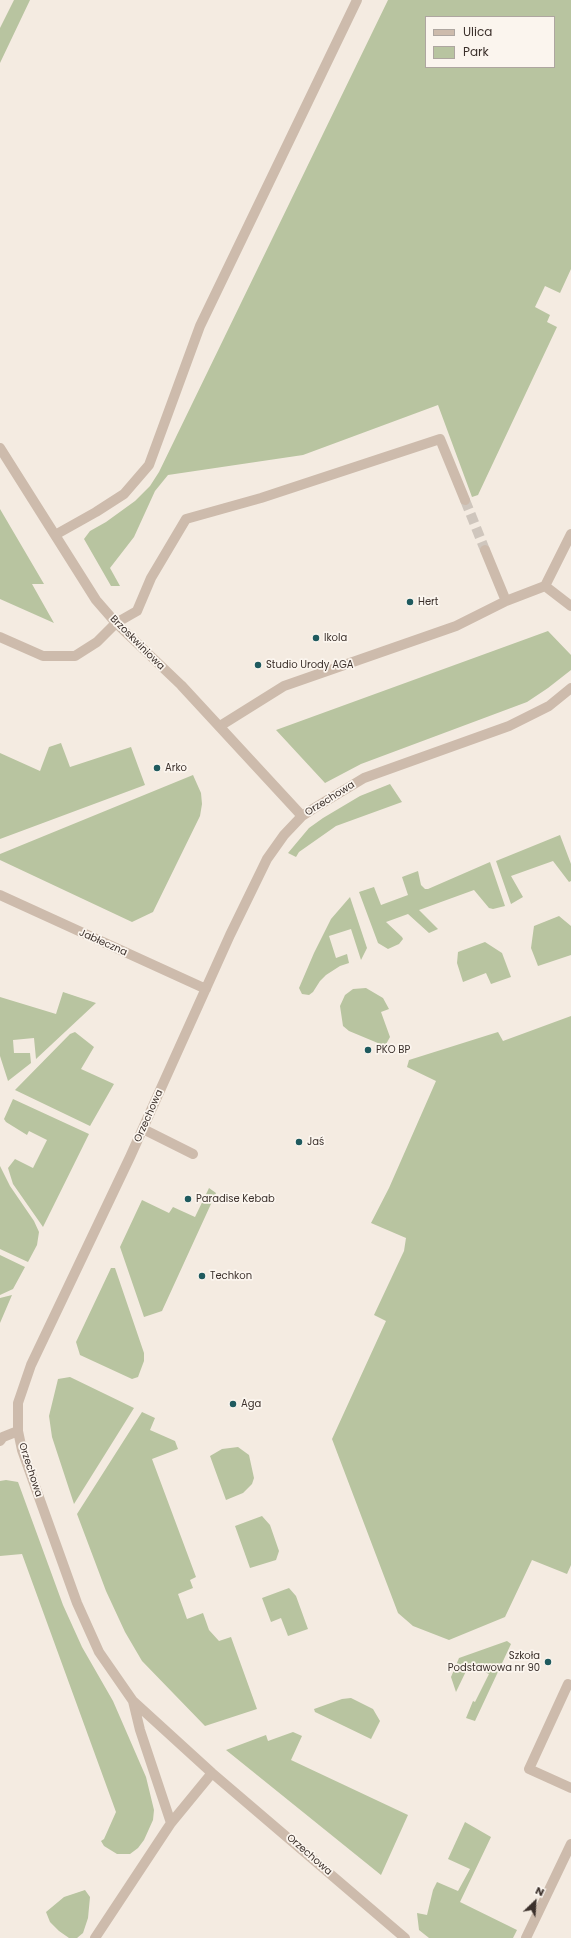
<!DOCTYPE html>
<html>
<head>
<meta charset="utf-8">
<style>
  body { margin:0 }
  #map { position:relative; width:571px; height:1938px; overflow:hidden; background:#f4ebe1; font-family:Poppins,sans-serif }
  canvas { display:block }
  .legend { position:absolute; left:425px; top:16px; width:130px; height:52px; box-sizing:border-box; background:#fbf5ee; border:1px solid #aea6a0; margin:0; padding:5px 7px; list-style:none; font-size:12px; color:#3b302b }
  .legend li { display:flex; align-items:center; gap:8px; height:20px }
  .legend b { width:20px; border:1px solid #aea6a0 }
  .north { position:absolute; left:515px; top:1882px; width:40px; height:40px; -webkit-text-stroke:3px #fbf5ee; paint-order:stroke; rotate:25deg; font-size:11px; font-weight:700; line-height:16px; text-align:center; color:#3b302b }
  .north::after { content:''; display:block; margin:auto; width:14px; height:18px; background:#3b302b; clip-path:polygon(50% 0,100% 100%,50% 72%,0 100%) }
</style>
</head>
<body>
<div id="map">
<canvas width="571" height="1938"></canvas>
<ul class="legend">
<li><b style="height:5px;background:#cdbbac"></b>Ulica</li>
<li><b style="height:11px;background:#b8c4a0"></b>Park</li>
</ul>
<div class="north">N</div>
</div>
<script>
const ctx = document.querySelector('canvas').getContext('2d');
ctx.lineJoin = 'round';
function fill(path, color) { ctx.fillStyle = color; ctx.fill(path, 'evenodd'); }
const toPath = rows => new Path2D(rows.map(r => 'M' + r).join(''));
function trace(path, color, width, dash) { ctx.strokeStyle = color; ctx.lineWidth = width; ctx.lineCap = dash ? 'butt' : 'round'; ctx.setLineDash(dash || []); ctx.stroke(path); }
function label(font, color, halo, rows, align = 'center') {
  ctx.font = font + ' Poppins,sans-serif'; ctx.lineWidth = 3.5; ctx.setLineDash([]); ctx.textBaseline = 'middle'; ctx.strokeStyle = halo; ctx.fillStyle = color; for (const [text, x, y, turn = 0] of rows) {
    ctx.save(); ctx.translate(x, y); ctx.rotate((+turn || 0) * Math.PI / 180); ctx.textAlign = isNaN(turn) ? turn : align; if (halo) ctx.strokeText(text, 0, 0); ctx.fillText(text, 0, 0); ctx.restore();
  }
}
fill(toPath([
  [14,0,30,0,0,63,0,28],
  [388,0,571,0,571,269,560,293,545,286,535,307,550,315,547,322,557,327,478,495,472,497,438,405,303,455,168,475,155,491,134,537,110,568,120,586,111,586,84,539,90,531,106,522,135,501,150,486,159,472],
  [426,17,554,17,554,67,426,67],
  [0,509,44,584,32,584,54,623,0,599],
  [548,631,571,655,571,670,548,688,527,702,361,764,325,783,276,730],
  [61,743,70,767,131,747,145,785,0,839,0,753,40,771,49,747],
  [193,775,201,793,202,804,200,816,153,912,132,922,0,860,0,854],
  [390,784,402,802,336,826,299,852,296,857,288,853,309,828,323,818,360,796],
  [560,835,571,864,571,881,569,882,553,861,511,876,523,897,511,904,496,861],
  [490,862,505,906,493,909,489,908,474,890,419,910,438,929,429,933,408,914,386,922,402,937,403,939,399,944,388,949,378,943,359,892,374,887,381,905,408,895,402,877,418,871,421,885,425,889,428,889],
  [350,897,367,948,361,960,351,929,329,936,336,958,347,954,349,963,340,966,326,975,320,981,313,992,309,995,302,994,299,988,314,953,331,919],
  [559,916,571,926,571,955,538,966,531,948,534,926],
  [485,942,502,953,511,977,491,984,486,973,463,982,457,963,458,952],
  [366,988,383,998,389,1009,381,1012,390,1037,385,1046,349,1031,343,1026,340,1006,345,995,353,989],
  [63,992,96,1003,36,1059,34,1038,13,1040,14,1053,30,1053,31,1063,8,1081,0,1056,0,997,56,1014],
  [571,1016,571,1565,567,1574,532,1560,505,1617,449,1640,413,1626,398,1613,332,1439,386,1321,374,1315,404,1251,406,1238,371,1223,389,1188,436,1081,407,1067,409,1060,498,1032,503,1041],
  [75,1032,94,1047,81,1069,114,1084,90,1126,15,1090,70,1034],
  [13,1099,89,1134,43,1227,13,1184,8,1168,15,1159,33,1168,47,1140,29,1131,27,1135,6,1122,4,1119],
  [0,1166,10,1186,34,1221,39,1232,37,1245,28,1262,0,1249],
  [209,1188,216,1193,162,1311,144,1317,120,1247,142,1200,169,1213,173,1207,195,1217],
  [0,1255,25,1267,13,1289,0,1295],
  [111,1268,115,1268,144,1353,144,1361,138,1377,132,1379,80,1355,76,1342],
  [12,1295,0,1323,0,1298],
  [70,1377,134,1408,74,1504,52,1437,49,1416,58,1379],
  [142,1412,155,1418,150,1430,175,1441,178,1449,152,1459,196,1577,190,1580,193,1588,178,1594,187,1619,203,1613,209,1630,219,1641,231,1637,257,1709,205,1726,142,1661,125,1632,106,1591,77,1514],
  [238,1447,249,1455,254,1478,252,1484,243,1493,226,1500,210,1456,222,1449],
  [6,1480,18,1482,63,1605,82,1647,113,1701,146,1777,154,1810,153,1820,144,1840,138,1848,130,1854,117,1854,104,1846,101,1841,104,1839,116,1812,22,1554,0,1556,0,1481],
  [262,1516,270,1525,279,1551,276,1560,250,1568,235,1526],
  [289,1588,296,1596,308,1629,288,1636,281,1618,271,1622,262,1598],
  [507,1641,511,1644,475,1721,466,1718,473,1701,475,1702,489,1674,469,1665,456,1692,451,1677,459,1658],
  [351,1698,373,1709,380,1721,371,1739,315,1712,314,1709,342,1699],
  [293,1732,302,1736,291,1760,408,1815,381,1875,226,1750,266,1735,268,1741],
  [465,1822,491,1837,460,1902,517,1930,513,1938,429,1938,419,1930,417,1913,427,1915,433,1890,437,1882,458,1891,470,1869,448,1859],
  [85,1890,90,1897,88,1918,83,1933,77,1938,69,1938,59,1931,50,1922,46,1912,64,1897]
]), '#b8c4a0');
trace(toPath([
  [465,500,485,550]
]), '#cfc6bd', 10, [10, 5]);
trace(toPath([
  [0,448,96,600,116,623,181,685,302,816],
  [55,535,96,512,124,494,149,465,200,326,357,0],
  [485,550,506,601,545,586,571,606],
  [545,586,571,534],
  [0,637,43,656,75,656,97,642,116,623,137,611,151,578,186,519,261,498,440,439,465,500],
  [220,726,284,686,456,626,506,601],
  [0,895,206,989],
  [143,1129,193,1154],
  [0,1441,3,1437,18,1431],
  [568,1684,529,1769,571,1788],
  [133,1701,140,1730,171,1823],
  [95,1938,171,1823,212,1773],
  [405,1938,212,1773,133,1701,99,1652,77,1603,22,1450,18,1431,18,1403,31,1365,130,1157,230,935,267,859,284,835,302,816,316,807,364,778,509,726,549,706,571,688],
  [526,1938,571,1844]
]), '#cdbbac', 10);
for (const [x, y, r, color] of [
  [410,602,4,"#1f5a5e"],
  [316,638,4,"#1f5a5e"],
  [258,665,4,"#1f5a5e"],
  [157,768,4,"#1f5a5e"],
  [368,1050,4,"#1f5a5e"],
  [299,1142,4,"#1f5a5e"],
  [188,1199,4,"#1f5a5e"],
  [202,1276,4,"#1f5a5e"],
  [233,1404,4,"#1f5a5e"],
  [548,1662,4,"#1f5a5e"]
]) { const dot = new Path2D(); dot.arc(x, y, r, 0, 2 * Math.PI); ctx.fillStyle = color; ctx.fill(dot); trace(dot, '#fbf5ee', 1.5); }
label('10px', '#3b302b', '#fbf5ee', [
  ["Hert",418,602],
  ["Ikola",324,638],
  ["Studio Urody AGA",266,665],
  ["Arko",165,768],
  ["PKO BP",376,1050],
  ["Jaś",307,1142],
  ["Paradise Kebab",196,1199],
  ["Techkon",210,1276],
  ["Aga",241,1404],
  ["Szkoła",540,1656,"right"],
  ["Podstawowa nr 90",540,1668,"right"]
], 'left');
label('10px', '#3b302b', '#fbf5ee', [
  ["Brzoskwiniowa",137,643,45],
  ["Orzechowa",330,799,-32],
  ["Jabłeczna",103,943,24],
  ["Orzechowa",149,1116,-66],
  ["Orzechowa",30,1470,72],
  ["Orzechowa",309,1855,41]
]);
</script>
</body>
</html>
